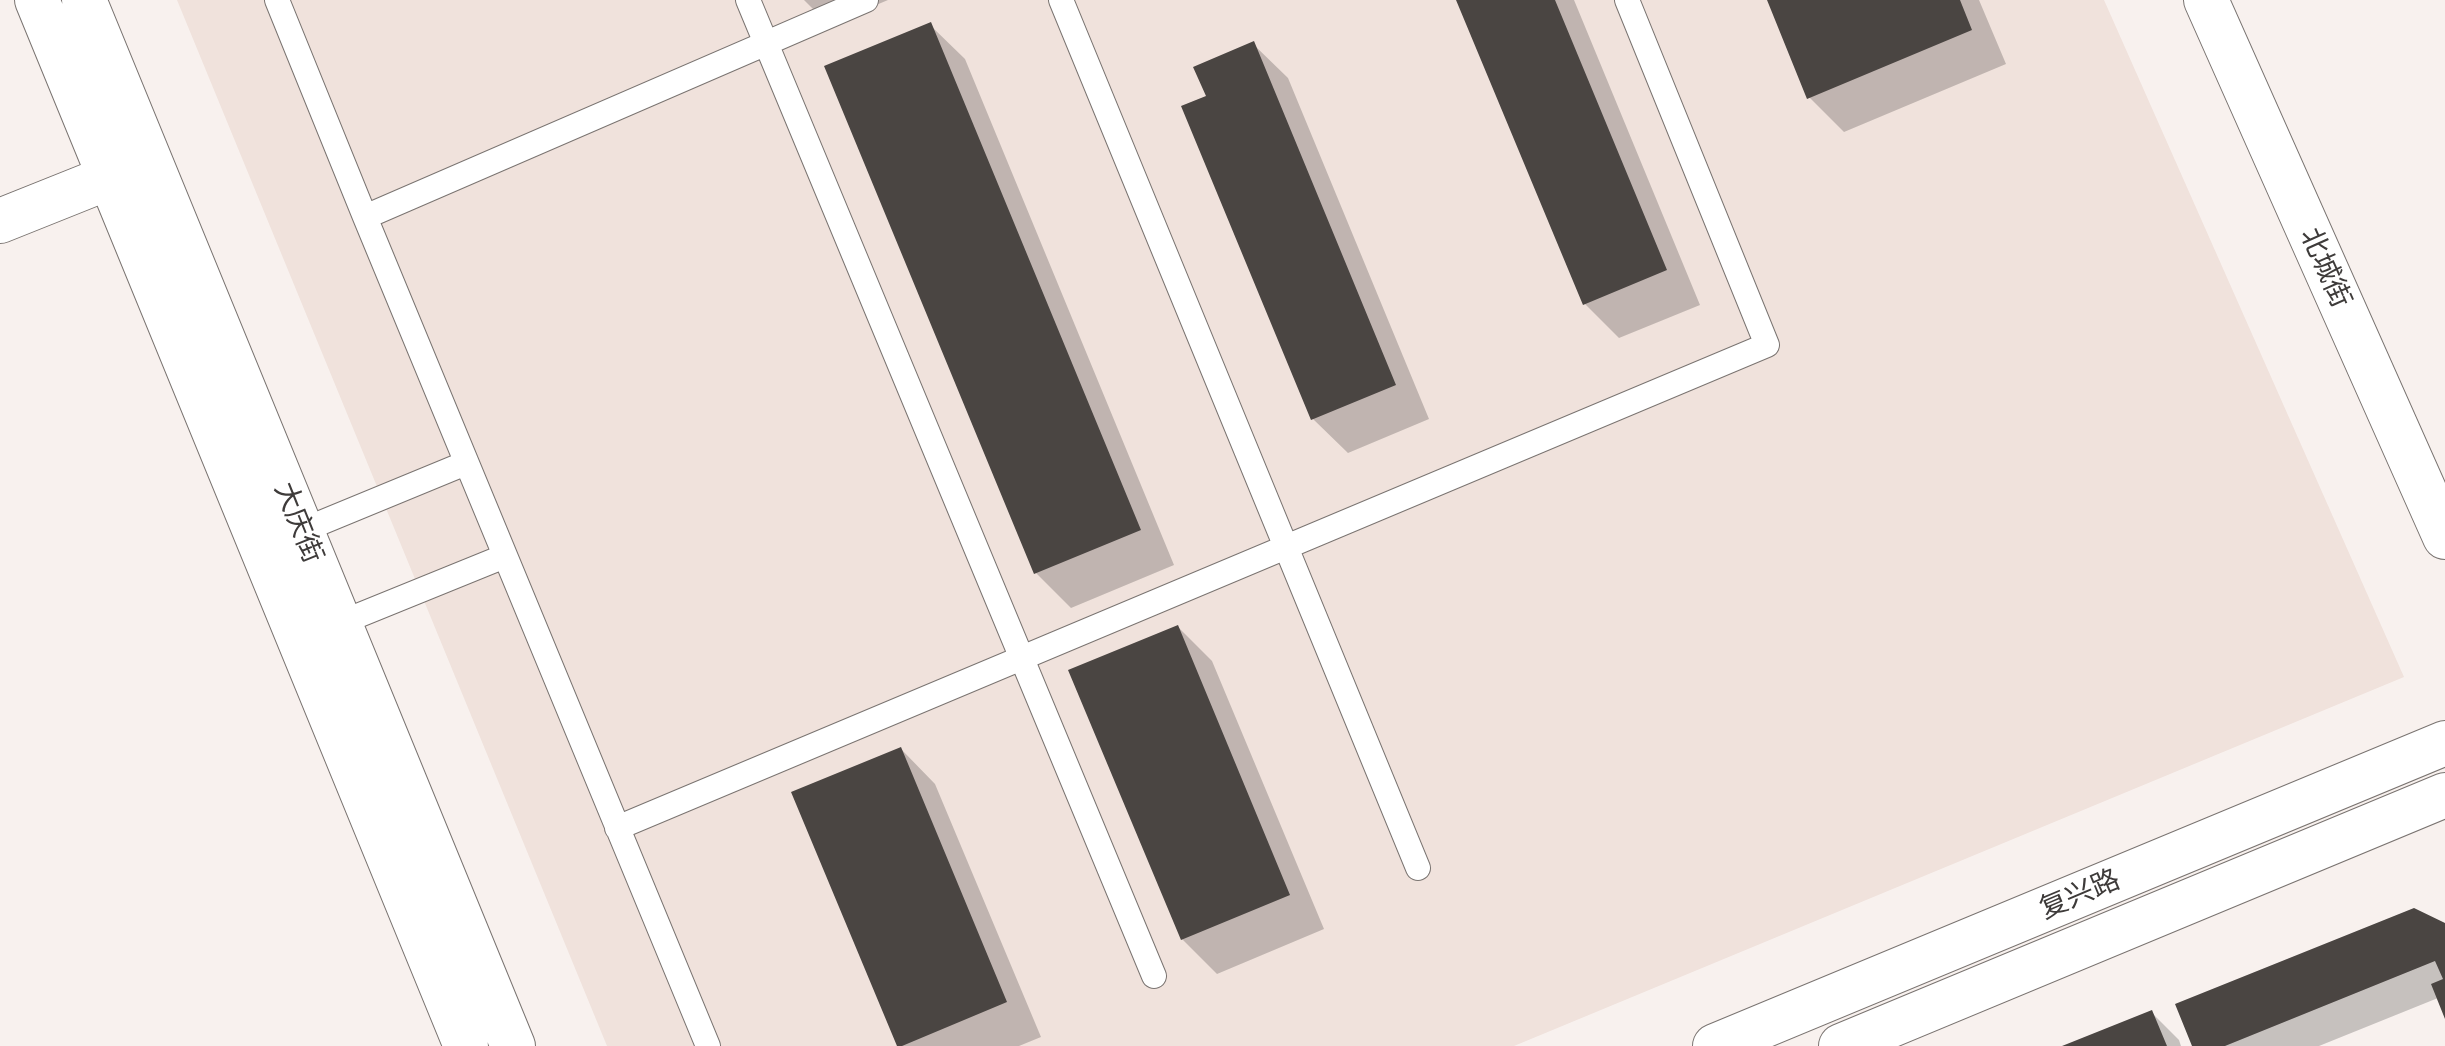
<!DOCTYPE html>
<html>
<head>
<meta charset="utf-8">
<style>
  body { margin:0 }
  canvas { display:block; background:#f8f1ee }
</style>
</head>
<body>
<canvas width="2445" height="1046"></canvas>
<script>
const ctx = document.querySelector('canvas').getContext('2d');
ctx.lineJoin = 'round';
function fill(path, color) { ctx.fillStyle = color; ctx.fill(path, 'evenodd'); }
const toPath = rows => new Path2D(rows.map(r => 'M' + r).join(''));
function trace(path, color, width, dash) { ctx.strokeStyle = color; ctx.lineWidth = width; ctx.lineCap = dash ? 'butt' : 'round'; ctx.setLineDash(dash || []); ctx.stroke(path); }
function label(font, color, halo, rows, align = 'center') {
  ctx.font = font + ' "IBM Plex Sans","Noto Sans SC",sans-serif'; ctx.lineWidth = 8; ctx.setLineDash([]); ctx.textBaseline = 'middle'; ctx.strokeStyle = halo; ctx.fillStyle = color; for (const [text, x, y, turn = 0] of rows) {
    ctx.save(); ctx.translate(x, y); ctx.rotate((+turn || 0) * Math.PI / 180); ctx.textAlign = isNaN(turn) ? turn : align; if (halo) ctx.strokeText(text, 0, 0); ctx.fillText(text, 0, 0); ctx.restore();
  }
}
fill(toPath([
  [177,0,2104,0,2404,677,1514,1046,607,1046]
]), '#f0e2dc');
fill(toPath([
  [804,0,888,0,829,25],
  [1458,0,1574,0,1700,305,1619,338,1585,304],
  [1769,0,1979,0,2006,64,1844,132,1809,97],
  [930,25,965,59,1174,565,1071,608,1036,573,826,67],
  [1253,44,1288,78,1429,419,1348,453,1313,419,1209,97],
  [1178,627,1212,661,1324,929,1217,974,1182,939],
  [901,749,935,784,1041,1037,1019,1046,899,1046],
  [2445,925,2445,1014,2438,998,2319,1046,2194,1046],
  [2151,1012,2179,1040,2181,1046,2067,1046]
]), '#0003');
fill(toPath([
  [1456,0,1555,0,1667,270,1583,305],
  [1767,0,1960,0,1972,30,1807,99],
  [931,22,1141,530,1034,574,824,66],
  [1254,41,1396,385,1311,420,1181,106,1206,96,1193,67],
  [1178,625,1290,895,1181,940,1068,670],
  [901,747,1007,1002,902,1046,897,1046,791,792],
  [2414,908,2445,923,2445,1019,2431,984,2443,979,2435,961,2225,1046,2192,1046,2175,1004],
  [2152,1010,2167,1046,2062,1046]
]), '#4a4542');
const lane = toPath([
  [277,0,365,217,708,1046],
  [748,0,1154,976],
  [1061,0,1418,868],
  [365,217,866,0],
  [301,531,466,463],
  [340,623,505,556],
  [617,828,1767,345,1627,0]
]);
const street = toPath([
  [0,221,110,177]
]);
const secondary = toPath([
  [37,0,466,1046],
  [84,0,513,1046],
  [2206,0,2445,537],
  [1715,1046,2445,743],
  [1841,1046,2445,795]
]);
trace(lane, '#7a7471', 26);
trace(street, '#7a7471', 46);
trace(secondary, '#7a7471', 46);
trace(lane, '#fff', 24);
trace(street, '#fff', 44);
trace(secondary, '#fff', 44);
label('28px', '#3e3b3a', '#fff', [
  ["北城街",2325,268,66],
  ["大庆街",298,523,68],
  ["复兴路",2080,895,-23]
]);
</script>
</body>
</html>
